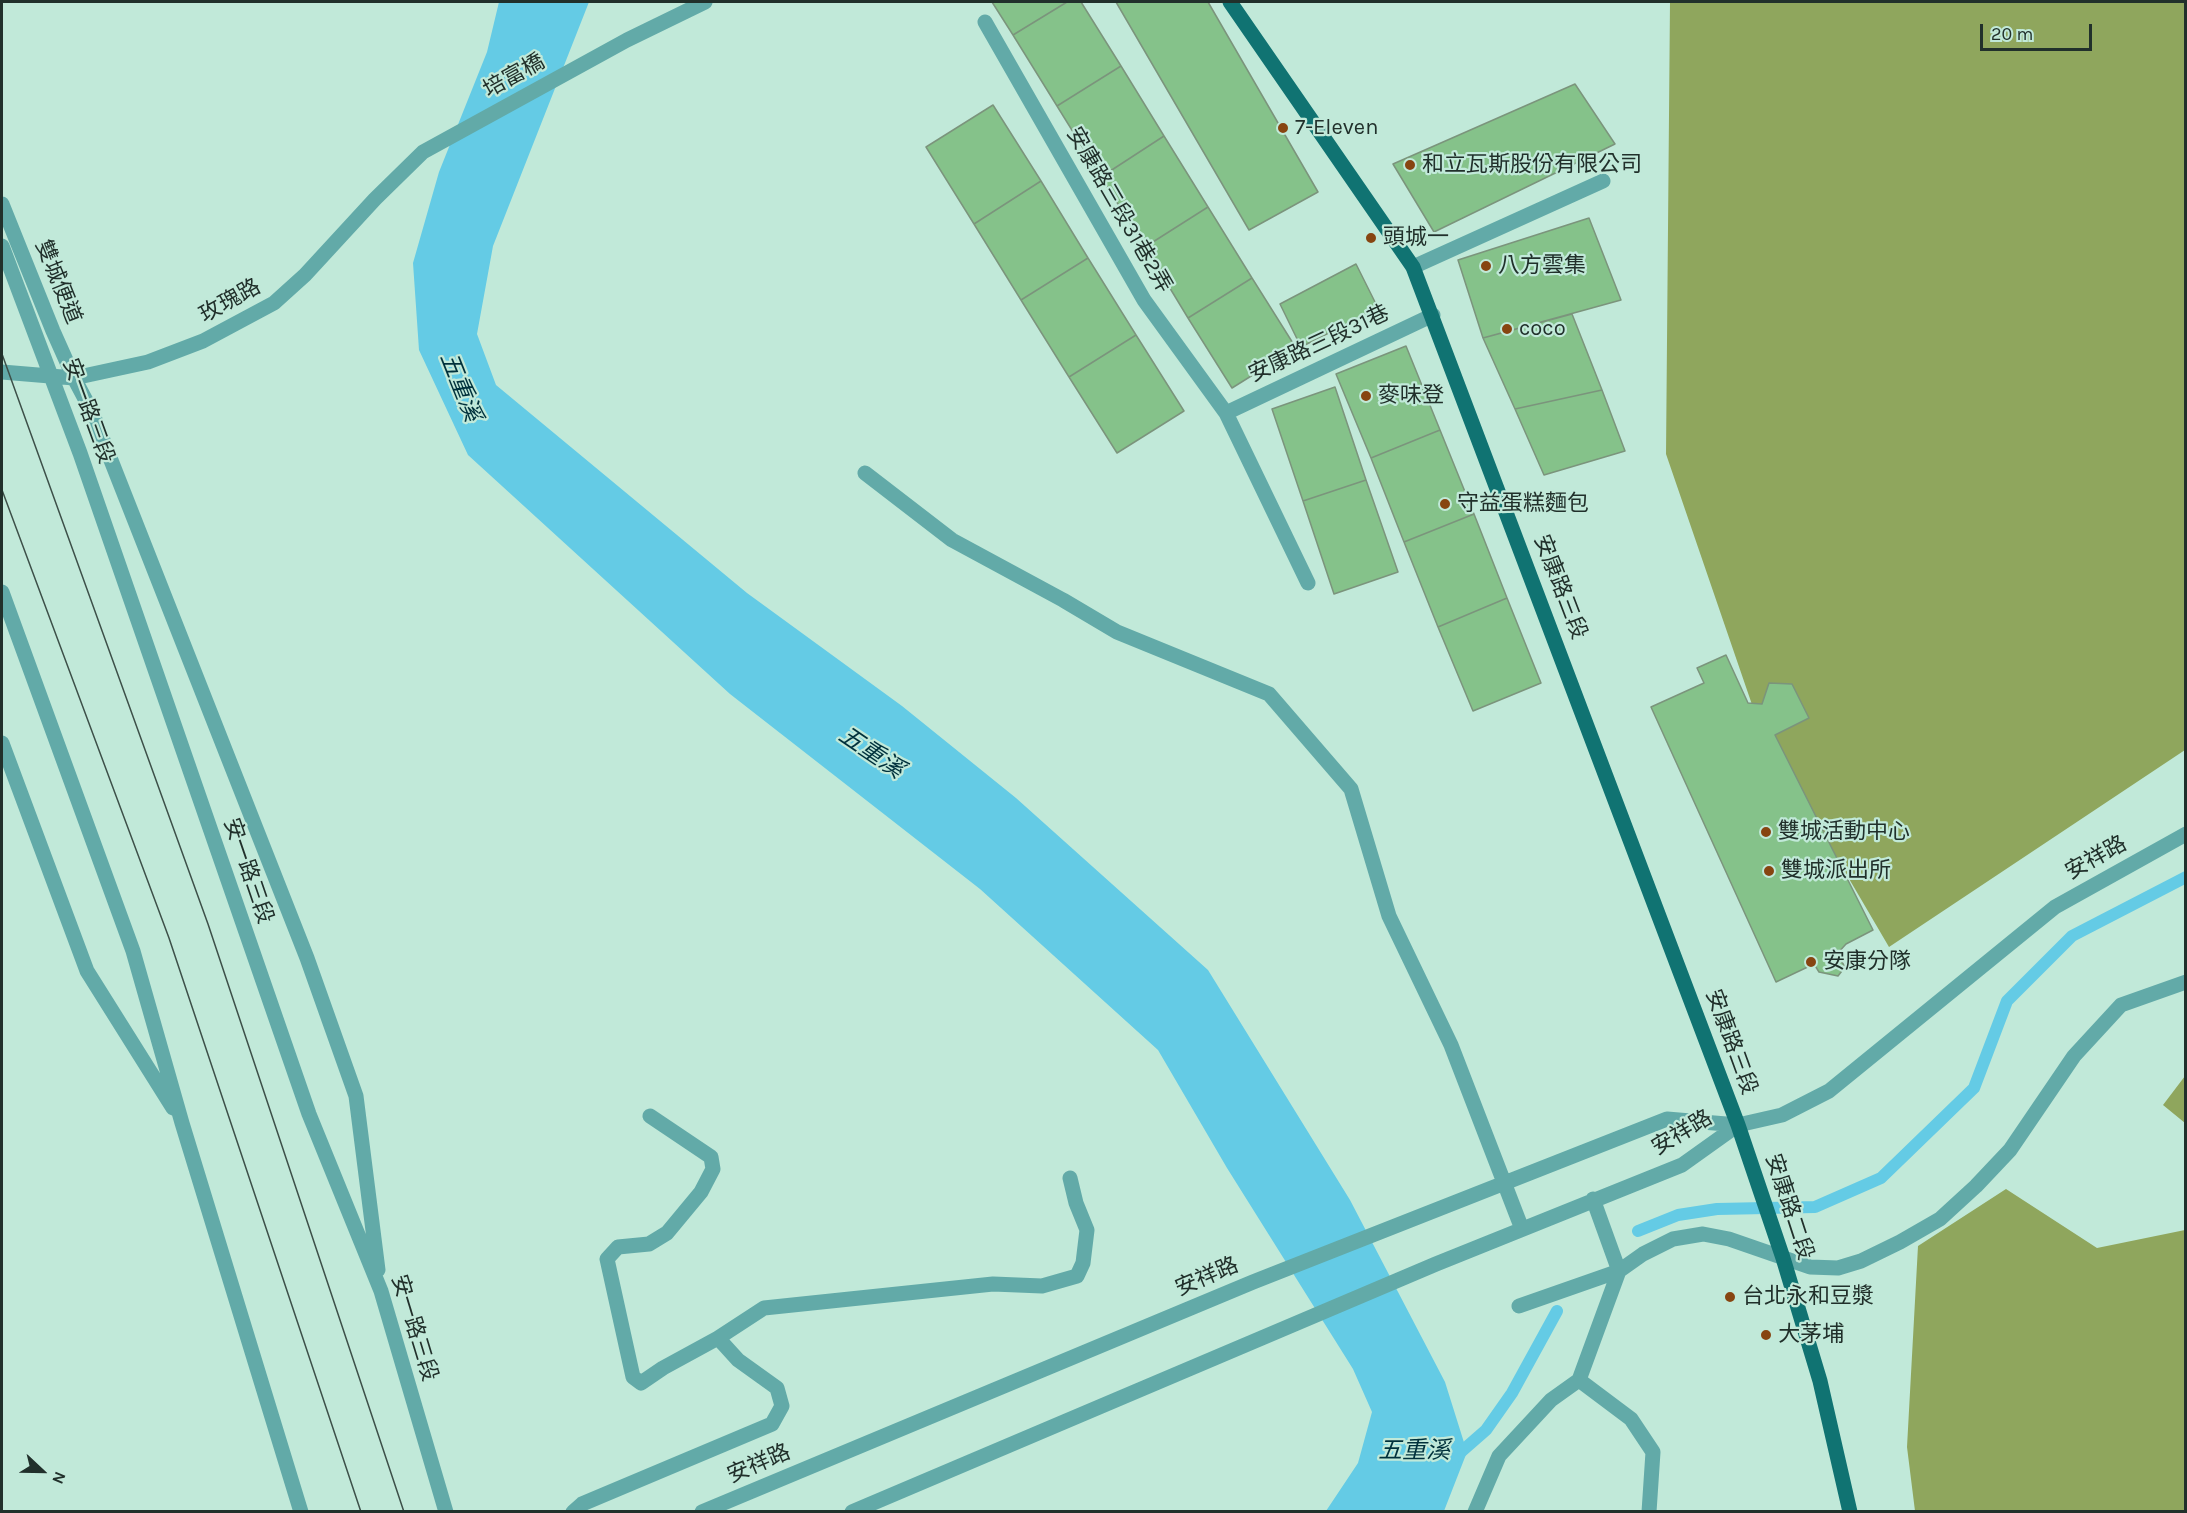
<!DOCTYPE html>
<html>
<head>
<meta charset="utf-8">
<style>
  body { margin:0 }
  #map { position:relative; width:2187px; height:1513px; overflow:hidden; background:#c1e9d9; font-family:Karla,sans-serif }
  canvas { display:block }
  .frame { position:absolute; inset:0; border:3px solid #21302b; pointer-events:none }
  .north { position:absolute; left:12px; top:1441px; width:60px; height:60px; -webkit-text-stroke:4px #c1e9d9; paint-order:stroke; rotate:112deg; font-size:16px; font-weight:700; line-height:24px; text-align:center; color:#21302b }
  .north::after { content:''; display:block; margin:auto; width:21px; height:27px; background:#21302b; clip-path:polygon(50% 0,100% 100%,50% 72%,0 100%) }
  .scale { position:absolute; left:1980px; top:24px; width:112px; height:27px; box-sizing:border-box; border:3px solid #21302b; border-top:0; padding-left:8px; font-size:18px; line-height:21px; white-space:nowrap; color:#21302b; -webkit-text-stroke:4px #c1e9d9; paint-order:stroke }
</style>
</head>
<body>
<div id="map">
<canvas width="2187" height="1513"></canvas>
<div class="frame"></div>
<div class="north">N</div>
<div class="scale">20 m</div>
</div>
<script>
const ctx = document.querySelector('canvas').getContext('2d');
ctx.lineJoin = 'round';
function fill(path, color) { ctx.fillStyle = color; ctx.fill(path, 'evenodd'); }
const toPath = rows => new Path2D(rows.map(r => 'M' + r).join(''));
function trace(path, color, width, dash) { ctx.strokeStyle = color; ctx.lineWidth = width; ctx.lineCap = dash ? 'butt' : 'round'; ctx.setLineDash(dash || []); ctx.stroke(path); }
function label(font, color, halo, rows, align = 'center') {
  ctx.font = font + ' Karla,"Noto Sans TC",sans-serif'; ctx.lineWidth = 4.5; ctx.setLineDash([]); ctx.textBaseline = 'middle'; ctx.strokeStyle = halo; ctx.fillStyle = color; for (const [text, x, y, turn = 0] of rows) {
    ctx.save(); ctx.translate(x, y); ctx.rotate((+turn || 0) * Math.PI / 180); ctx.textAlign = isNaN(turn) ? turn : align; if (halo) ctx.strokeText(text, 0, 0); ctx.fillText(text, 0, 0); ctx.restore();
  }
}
fill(toPath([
  [1670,2,2185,2,2185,750,1889,947,1759,725,1666,454],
  [2185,1076,2185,1123,2163,1105],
  [2006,1189,2097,1248,2185,1230,2185,1511,1915,1511,1907,1447,1918,1246]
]), '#8fa65d');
fill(toPath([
  [499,2,589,2,493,246,477,334,496,385,747,593,902,706,1016,798,1208,970,1350,1200,1445,1382,1467,1452,1444,1511,1326,1511,1358,1463,1372,1412,1353,1369,1227,1168,1158,1050,980,889,730,694,468,455,419,350,413,263,439,172,487,52]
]), '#64cbe5');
trace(toPath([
  [1638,1231,1678,1215,1717,1209,1815,1207,1881,1178,1974,1088,2007,1001,2072,936,2186,877],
  [1454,1458,1486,1430,1512,1393,1557,1311]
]), '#64cbe5', 12);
const building = toPath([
  [992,2,1067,2,1013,35,992,2],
  [1067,2,1081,2,1121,66,1057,106,1013,35,1067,2],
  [1116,2,1208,2,1318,192,1249,230,1116,2],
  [1121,66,1164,136,1101,177,1057,106,1121,66],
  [1575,84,1615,144,1434,232,1393,164,1575,84],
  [993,105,1041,181,974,224,926,147,993,105],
  [1164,136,1208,207,1145,247,1101,177,1164,136],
  [1041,181,1088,258,1021,300,974,224,1041,181],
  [1208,207,1252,278,1188,318,1145,247,1208,207],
  [1589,218,1621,300,1483,338,1458,260,1589,218],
  [1088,258,1136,335,1069,377,1021,300,1088,258],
  [1356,264,1378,308,1301,347,1280,304,1356,264],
  [1252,278,1296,348,1232,388,1188,318,1252,278],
  [1572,314,1602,390,1515,409,1483,338,1572,314],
  [1136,335,1184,411,1117,453,1069,377,1136,335],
  [1406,346,1440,430,1371,458,1336,374,1406,346],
  [1335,387,1366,480,1303,501,1272,409,1335,387],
  [1602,390,1625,451,1544,475,1515,409,1602,390],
  [1440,430,1474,514,1404,542,1371,458,1440,430],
  [1366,480,1398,572,1334,594,1303,501,1366,480],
  [1474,514,1507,598,1438,627,1404,542,1474,514],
  [1507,598,1541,683,1473,711,1438,627,1507,598],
  [1726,655,1748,703,1762,704,1769,683,1792,684,1809,718,1775,735,1873,930,1846,944,1837,954,1845,967,1838,976,1819,972,1814,964,1776,982,1651,707,1704,683,1697,668,1726,655]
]);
fill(building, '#85c28a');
trace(building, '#7b947c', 1.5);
trace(toPath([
  [985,22,1144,300,1226,413,1308,583],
  [2,204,53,331,74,378,92,412,307,958,356,1096,378,1270],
  [2,246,80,453,309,1114,381,1291,446,1512],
  [1413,267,1603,181],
  [2,372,74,378,148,362,203,341,274,303,305,275,375,199,423,152,627,40,705,2],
  [1226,413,1433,315],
  [865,473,952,540,1063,600,1117,632,1269,694,1351,789,1389,916,1451,1045,1522,1229],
  [2,592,133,951,182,1123,301,1512],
  [2,743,87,971,173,1108],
  [1593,1199,1619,1271,1643,1254,1673,1239,1703,1234,1729,1239,1810,1267,1838,1268,1861,1261,1900,1242,1940,1219,1976,1186,2010,1150,2074,1056,2121,1005,2186,982],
  [1519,1306,1619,1271],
  [718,1338,764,1308,993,1284,1042,1286,1077,1276,1083,1263,1087,1230,1076,1203,1070,1178],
  [1579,1380,1631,1419,1653,1452,1649,1512],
  [573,1512,582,1504,772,1424,782,1406,777,1388,738,1360,718,1338,663,1368,641,1383,633,1377,607,1259,618,1247,649,1244,667,1233,701,1192,713,1169,711,1157,650,1116],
  [702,1512,1253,1282,1667,1119,1738,1125,1782,1115,1829,1091,2055,907,2186,834],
  [852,1512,1436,1264,1682,1165,1738,1125],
  [1475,1512,1499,1456,1551,1400,1579,1380,1619,1271]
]), '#62aaa8', 15);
trace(toPath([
  [1230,2,1413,267,1738,1125,1783,1258,1820,1381,1850,1512]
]), '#107372', 15);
trace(toPath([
  [2,354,208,924,404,1512],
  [2,490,169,938,361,1512]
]), '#3d5049', 1.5);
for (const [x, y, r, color] of [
  [1283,128,6,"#874511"],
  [1410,165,6,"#874511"],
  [1371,238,6,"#874511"],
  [1486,266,6,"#874511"],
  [1507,329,6,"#874511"],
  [1366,396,6,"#874511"],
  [1445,504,6,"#874511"],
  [1766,832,6,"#874511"],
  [1769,871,6,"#874511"],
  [1811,962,6,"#874511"],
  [1730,1297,6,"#874511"],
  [1766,1335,6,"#874511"]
]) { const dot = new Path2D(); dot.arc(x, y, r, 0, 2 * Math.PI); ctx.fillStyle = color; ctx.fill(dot); trace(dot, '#c1e9d9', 2); }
label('22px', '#21302b', '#c1e9d9', [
  ["培富橋",514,76,-29],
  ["安康路三段31巷2弄",1119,210,60],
  ["雙城便道",58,282,68],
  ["玫瑰路",230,301,-29],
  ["安康路三段31巷",1319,344,-25],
  ["安一路三段",88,411,70],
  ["安康路三段",1560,587,69],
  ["安祥路",2096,858,-29],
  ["安一路三段",248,871,71],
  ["安康路三段",1731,1042,70],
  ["安祥路",1682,1133,-31],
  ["安康路二段",1789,1207,72],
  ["安祥路",1207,1277,-23],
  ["安一路三段",414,1328,73],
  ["安祥路",759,1464,-23]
]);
label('22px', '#21302b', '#c1e9d9', [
  ["7-Eleven",1295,128],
  ["和立瓦斯股份有限公司",1422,165],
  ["頭城一",1383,238],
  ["八方雲集",1498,266],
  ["coco",1519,329],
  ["麥味登",1378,396],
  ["守益蛋糕麵包",1457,504],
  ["雙城活動中心",1778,832],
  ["雙城派出所",1781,871],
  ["安康分隊",1823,962],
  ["台北永和豆漿",1742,1297],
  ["大茅埔",1778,1335]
], 'left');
label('italic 24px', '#00313c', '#c1e9d9', [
  ["五重溪",460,387,68],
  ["五重溪",871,753,34],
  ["五重溪",1414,1451]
]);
</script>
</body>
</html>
